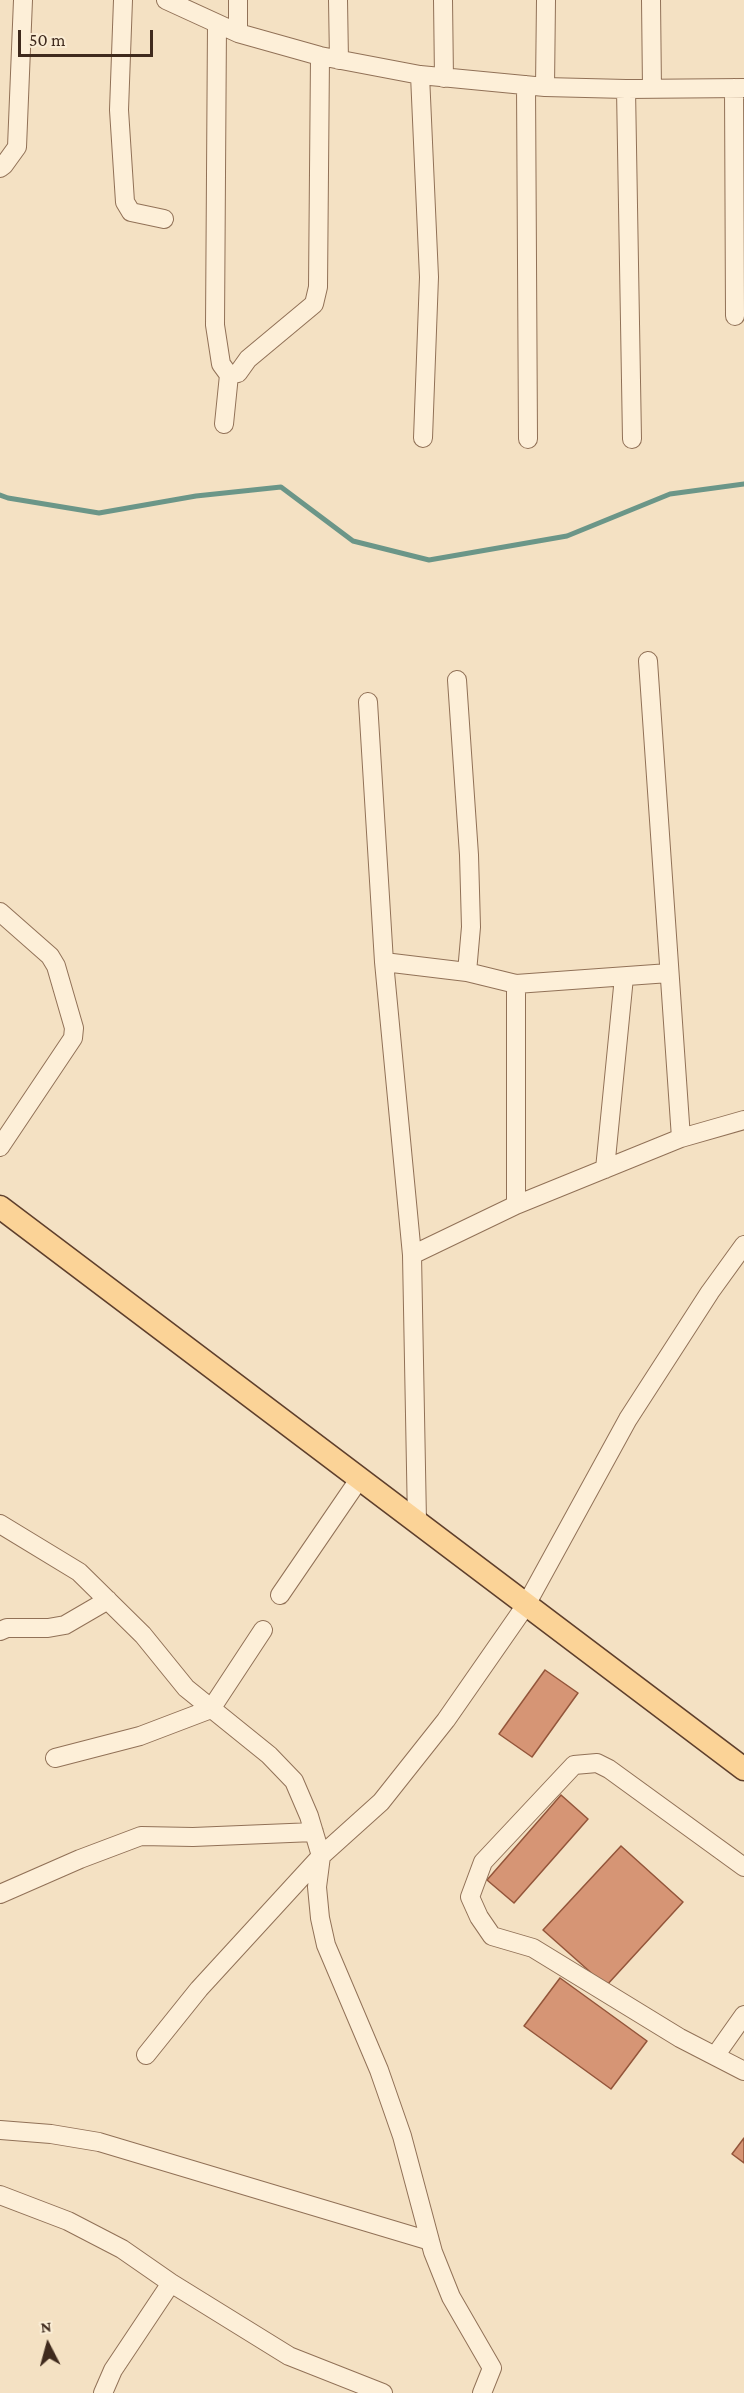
<!DOCTYPE html>
<html>
<head>
<meta charset="utf-8">
<style>
  body { margin:0 }
  #map { position:relative; width:744px; height:2393px; overflow:hidden; background:#f4e1c3; font-family:"Crimson Pro",serif }
  canvas { display:block }
  .north { position:absolute; left:18px; top:2315px; width:60px; height:60px; -webkit-text-stroke:4px #faecd4; paint-order:stroke; rotate:354deg; font-size:16px; font-weight:700; line-height:24px; text-align:center; color:#3f2a1d }
  .north::after { content:''; display:block; margin:auto; width:21px; height:27px; background:#3f2a1d; clip-path:polygon(50% 0,100% 100%,50% 72%,0 100%) }
  .scale { position:absolute; left:18px; top:30px; width:135px; height:27px; box-sizing:border-box; border:3px solid #3f2a1d; border-top:0; padding-left:8px; font-size:18px; line-height:21px; white-space:nowrap; color:#3f2a1d; -webkit-text-stroke:4px #faecd4; paint-order:stroke }
</style>
</head>
<body>
<div id="map">
<canvas width="744" height="2393"></canvas>
<div class="north">N</div>
<div class="scale">50 m</div>
</div>
<script>
const ctx = document.querySelector('canvas').getContext('2d');
ctx.lineJoin = 'round';
const toPath = rows => new Path2D(rows.map(r => 'M' + r).join(''));
function trace(path, color, width, dash) { ctx.strokeStyle = color; ctx.lineWidth = width; ctx.lineCap = dash ? 'butt' : 'round'; ctx.setLineDash(dash || []); ctx.stroke(path); }
function fill(path, color) { ctx.fillStyle = color; ctx.fill(path, 'evenodd'); }
trace(toPath([
  [0,495,8,498,99,513,196,496,281,487,353,541,429,560,567,536,670,494,744,484]
]), '#6b9688', 5);
const building = toPath([
  [545,1670,578,1693,532,1757,499,1734,545,1670],
  [561,1795,588,1819,514,1903,487,1880,561,1795],
  [621,1846,683,1902,606,1986,543,1930,621,1846],
  [560,1978,647,2041,611,2089,524,2026,560,1978],
  [744,2138,744,2163,732,2154,744,2138]
]);
fill(building, '#d69575');
trace(building, '#93553a', 1.5);
const minor = toPath([
  [123,0,119,110,125,202,131,212,164,219],
  [166,0,238,33,320,56,420,75,545,87,626,89,744,88],
  [238,0,238,33],
  [338,0,339,60],
  [443,0,444,78],
  [651,0,652,89],
  [217,24,215,325,221,364,229,375,224,424],
  [420,75,429,277,423,438],
  [526,85,528,439],
  [545,87,546,0],
  [734,88,735,316],
  [626,89,632,439],
  [0,168,4,165,17,147,23,0],
  [229,375,238,373,248,359,314,304,318,287,320,56],
  [648,661,681,1138],
  [457,680,469,855,471,927,467,972],
  [368,702,384,962,412,1255,417,1521],
  [0,912,50,956,56,966,74,1028,73,1038,0,1147],
  [384,962,467,972,516,984,669,973],
  [516,984,516,1205],
  [605,1169,624,977],
  [412,1255,516,1205,681,1138,744,1120],
  [0,1524,79,1572,143,1635,186,1688,269,1755,294,1781,309,1816,321,1856,317,1887,320,1918,326,1945,379,2070,402,2136,433,2252,451,2297,492,2368,482,2393],
  [280,1595,360,1478],
  [0,1631,7,1628,48,1628,65,1625,108,1600],
  [55,1758,140,1736,211,1709,263,1630],
  [744,1867,609,1769,597,1763,574,1765,483,1862,470,1897,479,1917,492,1936,533,1948,680,2038,744,2071],
  [0,1894,80,1859,141,1836,193,1837,314,1832],
  [146,2055,199,1989,321,1856,381,1802,446,1720,526,1605,628,1419,710,1292,744,1245],
  [715,2056,744,2015],
  [0,2130,51,2134,99,2142,430,2241],
  [0,2195,68,2221,122,2249,171,2283,289,2356,383,2393],
  [103,2393,113,2370,171,2283]
]);
const major = toPath([
  [0,1207,744,1769]
]);
trace(minor, '#917157', 20);
trace(major, '#5e3f2c', 25);
trace(minor, '#fdefd8', 18);
trace(major, '#fbd397', 22);
</script>
</body>
</html>
